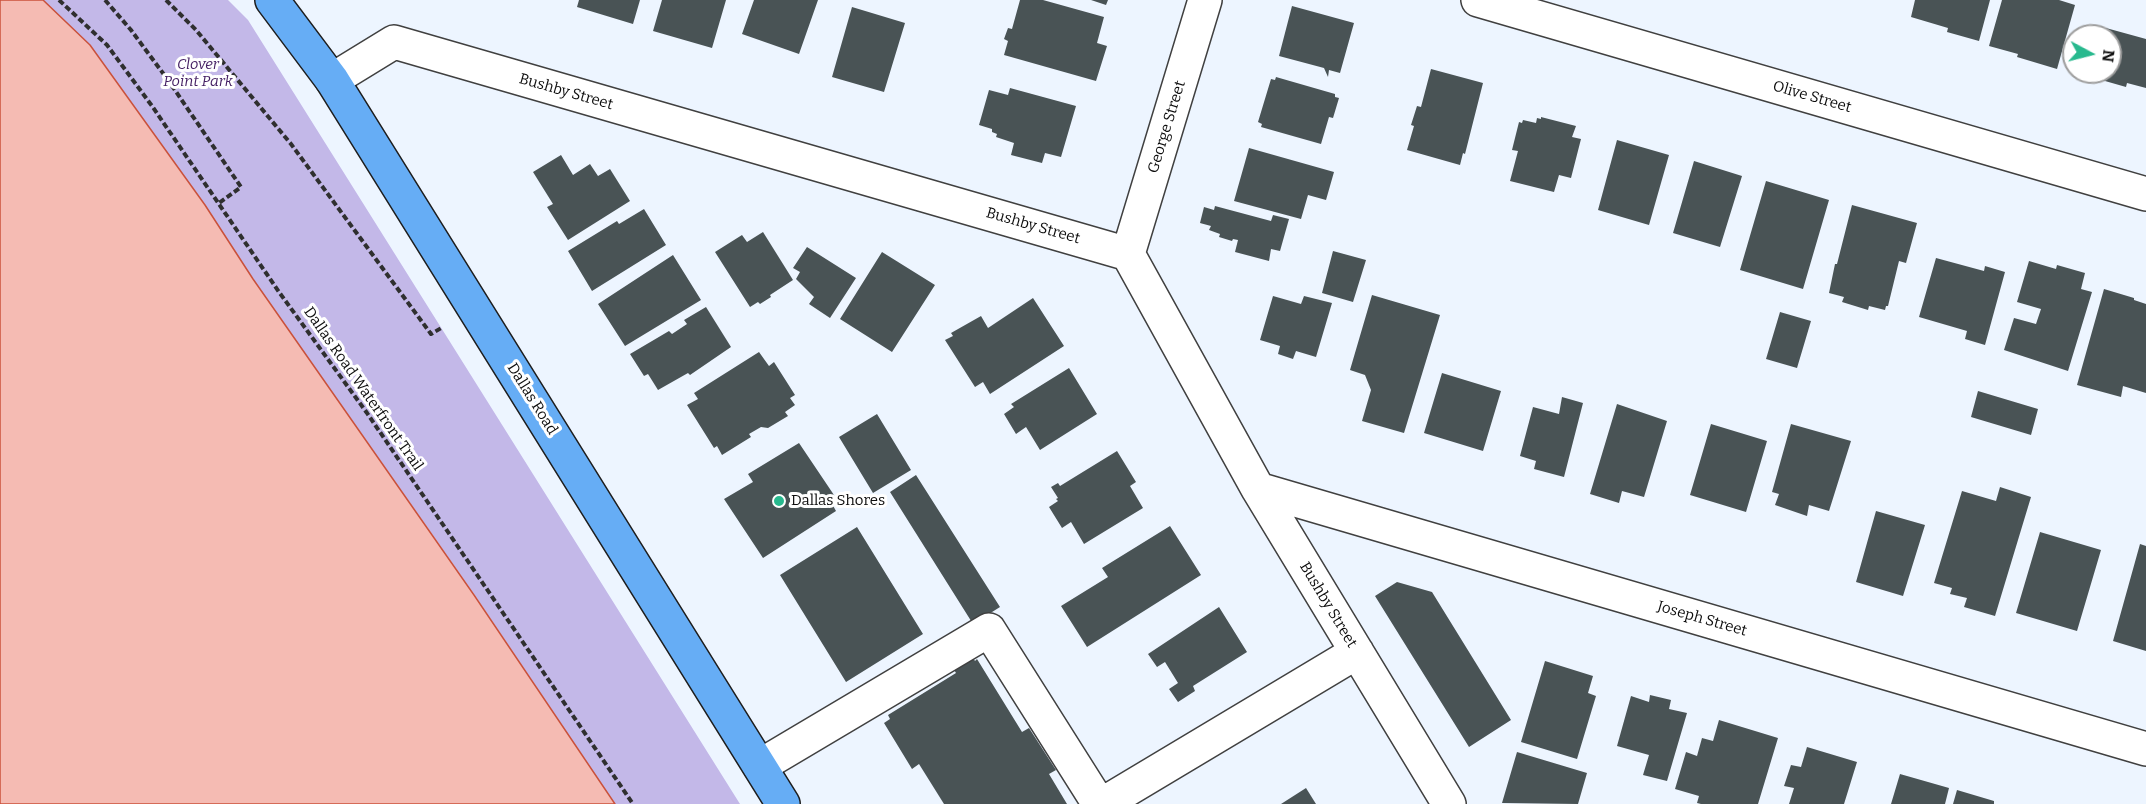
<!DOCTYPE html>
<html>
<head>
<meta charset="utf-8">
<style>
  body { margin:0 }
  #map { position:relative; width:2146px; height:804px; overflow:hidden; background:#edf5ff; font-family:Bitter,serif }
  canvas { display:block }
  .north { position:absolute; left:2062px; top:24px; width:60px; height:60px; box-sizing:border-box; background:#fff; border:2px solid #9e9e9e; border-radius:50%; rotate:97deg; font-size:16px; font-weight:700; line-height:24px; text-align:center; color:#0d0d0d }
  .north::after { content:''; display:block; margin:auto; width:21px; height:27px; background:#28b98e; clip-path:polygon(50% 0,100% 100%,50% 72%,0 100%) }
</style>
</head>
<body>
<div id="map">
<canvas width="2146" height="804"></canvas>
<div class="north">N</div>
</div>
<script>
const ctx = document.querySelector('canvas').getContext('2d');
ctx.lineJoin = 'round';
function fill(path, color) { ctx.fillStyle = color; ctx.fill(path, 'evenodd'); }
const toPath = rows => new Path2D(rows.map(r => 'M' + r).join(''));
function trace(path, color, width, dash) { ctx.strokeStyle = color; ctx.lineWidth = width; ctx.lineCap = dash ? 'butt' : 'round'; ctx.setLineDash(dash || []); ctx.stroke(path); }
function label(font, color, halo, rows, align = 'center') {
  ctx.font = font + ' Bitter,serif'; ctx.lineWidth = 6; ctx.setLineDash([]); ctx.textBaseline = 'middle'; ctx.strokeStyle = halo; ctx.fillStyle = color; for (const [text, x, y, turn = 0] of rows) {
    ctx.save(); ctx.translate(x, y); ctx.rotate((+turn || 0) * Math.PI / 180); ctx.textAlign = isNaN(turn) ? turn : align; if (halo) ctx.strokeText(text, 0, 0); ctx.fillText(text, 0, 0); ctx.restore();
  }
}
fill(toPath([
  [43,0,228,0,248,20,740,804,615,804,474,594,253,279,205,205,90,45]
]), '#c3b8e8');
const water = toPath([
  [0,0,43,0,90,45,205,205,253,279,474,595,615,804,0,804,0,0]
]);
fill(water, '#f5bbb3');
trace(water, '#ca513b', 1.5);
fill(toPath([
  [579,0,640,0,633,24,577,7],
  [662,0,726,0,712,48,653,31],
  [754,0,818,0,799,54,742,34],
  [1020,0,1043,0,1104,17,1097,43,1107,46,1096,81,1004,55,1008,41,1004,39,1008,28,1012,29],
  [1091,0,1108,0,1106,5],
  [1915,0,1990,0,1979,41,1947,32,1948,28,1911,17],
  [2002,0,2059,0,2075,5,2057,69,2017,57,2018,54,1989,46],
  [1292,6,1354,23,1340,73,1329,70,1328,77,1324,68,1279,56],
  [852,7,905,23,884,92,832,77],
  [2106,28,2146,39,2146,88,2127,83,2126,87,2091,77,2092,72,2110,72,2110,36,2103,36],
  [1431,69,1483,83,1465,154,1463,153,1460,165,1407,150,1414,126,1411,125,1417,106,1421,107],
  [1276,77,1335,94,1335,97,1339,98,1333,118,1329,117,1321,144,1261,127,1262,124,1258,122,1271,79,1275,80],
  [1010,88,1076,106,1061,157,1045,153,1042,163,1011,155,1014,143,996,137,997,134,992,132,992,129,979,125,989,90,1008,95],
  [1541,117,1576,126,1572,137,1581,139,1571,178,1559,175,1554,192,1510,181,1518,151,1512,150,1519,122,1522,123,1523,120,1536,123,1537,118,1541,119],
  [1617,140,1669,155,1649,225,1598,210],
  [1249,148,1334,172,1326,200,1308,195,1301,219,1234,201],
  [561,155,573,175,590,164,598,176,610,169,630,201,568,240,547,207,553,204,533,172],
  [1694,161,1742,176,1720,247,1673,233],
  [1766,181,1829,200,1803,289,1740,270],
  [1852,205,1917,223,1906,263,1899,261,1888,306,1886,306,1885,310,1869,306,1868,310,1842,302,1844,297,1829,293,1835,264,1837,264],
  [1215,206,1271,221,1273,215,1289,219,1280,251,1271,249,1269,261,1235,252,1238,240,1233,239,1232,241,1219,237,1220,234,1209,230,1211,226,1200,223,1204,207,1214,210],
  [644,209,666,245,592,291,568,251,617,221,619,224],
  [763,232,793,280,770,295,771,297,760,304,758,302,750,307,715,252,742,235,747,242],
  [807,247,856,278,830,318,809,304,814,297,796,279,800,272,793,268],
  [1333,251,1366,260,1353,302,1322,293],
  [882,252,935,285,892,352,840,319],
  [673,255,701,300,625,346,598,304],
  [1936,258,1984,271,1985,266,2005,272,1985,345,1965,339,1967,331,1919,317],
  [2029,261,2056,269,2057,265,2085,273,2081,289,2092,292,2068,371,2004,350,2014,318,2036,324,2041,309,2017,302],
  [2104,289,2134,298,2134,300,2146,304,2146,393,2123,386,2121,397,2077,385],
  [1372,295,1440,315,1404,433,1362,421,1371,390,1365,375,1350,370],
  [1273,296,1301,304,1304,296,1332,303,1316,357,1296,351,1293,359,1278,354,1280,346,1260,340],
  [1033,298,1064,346,990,394,983,382,975,387,945,340,953,336,951,333,981,316,988,328],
  [706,307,731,347,690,375,688,373,658,390,648,374,644,376,630,354,669,331,672,334,687,324,684,320],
  [1780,312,1811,321,1797,368,1766,359],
  [759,352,769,366,774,362,795,395,790,398,795,405,785,412,788,416,768,428,761,427,749,434,751,437,722,455,717,446,714,448,687,405,698,399,694,393],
  [1069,368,1097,414,1040,450,1026,427,1016,434,1004,414,1014,407,1011,404],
  [1442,373,1501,391,1483,451,1424,433],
  [1978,391,2038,409,2031,435,1971,417],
  [1562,397,1583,403,1564,477,1534,469,1536,461,1520,456,1533,407,1559,414],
  [1617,404,1667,421,1644,497,1622,491,1619,503,1590,494],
  [877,414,911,470,873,493,839,437],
  [1711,424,1767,441,1746,512,1690,495],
  [1791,424,1851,441,1829,511,1809,505,1807,516,1775,505,1779,494,1772,492],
  [799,443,836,498,831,502,836,511,763,558,724,499,753,482,748,474],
  [1117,451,1136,482,1130,486,1143,508,1084,544,1071,522,1062,528,1049,507,1058,501,1056,499,1058,498,1051,487,1058,483,1060,486],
  [916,475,1000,607,973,624,890,492],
  [2000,487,2031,497,1995,616,1964,607,1967,598,1950,594,1952,588,1934,583,1962,491,1996,501],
  [1876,511,1925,525,1903,596,1856,582],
  [1170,526,1201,575,1087,647,1061,606,1108,577,1102,568],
  [857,527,923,634,846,682,780,575],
  [2040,532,2101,550,2077,631,2016,613],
  [2140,544,2146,546,2146,651,2113,641],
  [1397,582,1432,592,1511,720,1469,747,1375,596],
  [1219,607,1247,652,1193,686,1195,691,1178,702,1169,689,1178,683,1165,662,1157,667,1148,654],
  [970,653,975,661,977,659,1022,732,1029,728,1056,770,1049,774,1067,804,944,804,919,764,912,769,884,723,890,719,888,715,956,673,951,665],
  [1545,661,1593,676,1588,693,1596,696,1577,759,1521,742],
  [1650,695,1671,700,1669,709,1687,713,1667,781,1643,775,1649,755,1617,746,1631,696,1649,702],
  [1719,720,1778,738,1758,804,1701,804,1697,803,1699,796,1675,789,1686,752,1697,756,1702,738,1713,741],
  [1807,747,1857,762,1844,804,1789,804,1794,788,1784,786,1791,765,1801,767],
  [1517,752,1587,773,1578,804,1502,803],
  [1900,774,1949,788,1945,804,1891,804],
  [1306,788,1316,804,1281,804],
  [1957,790,1994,801,1994,804,1953,804]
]), '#495355');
const minor = toPath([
  [1478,0,2146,194],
  [332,80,394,42,1128,254,1258,489,1449,804],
  [1128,254,1205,0],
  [1258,489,2146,749],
  [760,766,989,630,1099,804],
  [1103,804,1357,652]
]);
const major = toPath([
  [272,0,332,80,783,804]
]);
trace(minor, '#404040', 36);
trace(major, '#1e1e1e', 36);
trace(toPath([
  [59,0,107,45,152,106,279,292,367,413,633,804],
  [105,0,131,30,168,80,241,187,219,203],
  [166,0,196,30,291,144,431,334,443,327]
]), '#2f2f2f', 4, [6, 3]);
trace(minor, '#fff', 33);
trace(major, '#66adf5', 33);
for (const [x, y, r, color] of [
  [779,501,6,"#28b98e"]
]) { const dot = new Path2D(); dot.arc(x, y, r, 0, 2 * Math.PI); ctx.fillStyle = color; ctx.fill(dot); trace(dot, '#fff', 2); }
label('italic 15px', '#441f63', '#fff', [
  ["Clover",198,65],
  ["Point Park",198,82]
]);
label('15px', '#0d0d0d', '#fff', [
  ["Bushby Street",566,92,16],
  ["Olive Street",1812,97,16],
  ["George Street",1167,127,-73],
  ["Bushby Street",1033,226,16],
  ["Dallas Road Waterfront Trail",363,389,55],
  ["Dallas Road",532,399,58],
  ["Bushby Street",1328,605,59],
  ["Joseph Street",1702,619,16]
]);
label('15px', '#0d0d0d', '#fff', [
  ["Dallas Shores",791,501]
], 'left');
</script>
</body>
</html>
